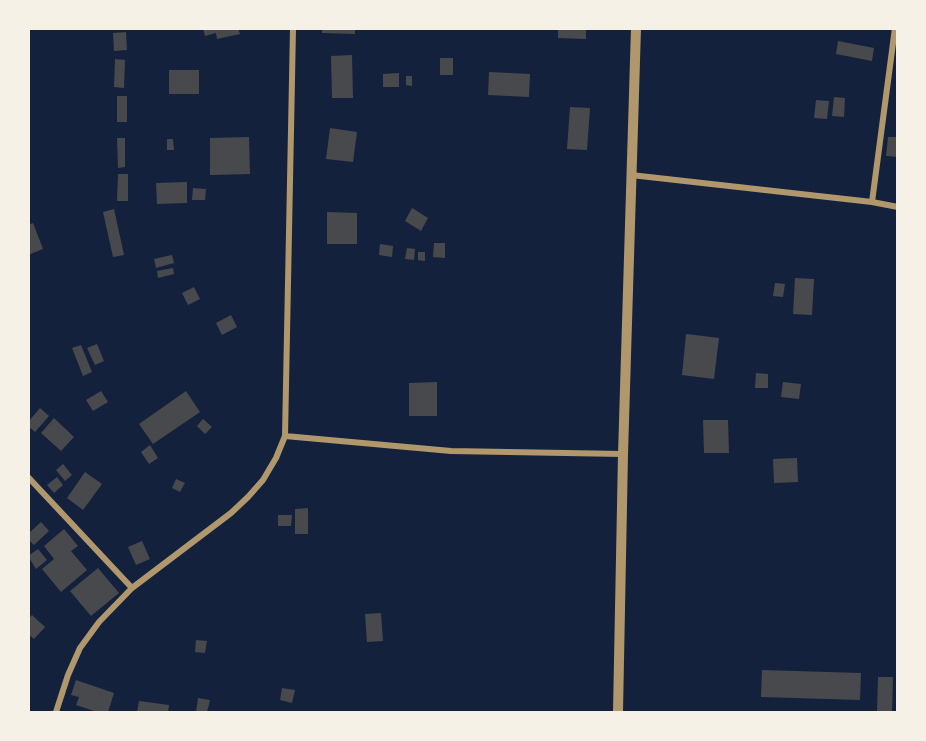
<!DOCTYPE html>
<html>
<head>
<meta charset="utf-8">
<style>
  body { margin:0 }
  #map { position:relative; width:926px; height:741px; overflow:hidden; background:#14213d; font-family:"Public Sans",sans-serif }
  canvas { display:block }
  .frame { position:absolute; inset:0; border:30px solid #f6f1e7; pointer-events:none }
</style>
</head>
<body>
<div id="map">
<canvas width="926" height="741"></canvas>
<div class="frame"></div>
</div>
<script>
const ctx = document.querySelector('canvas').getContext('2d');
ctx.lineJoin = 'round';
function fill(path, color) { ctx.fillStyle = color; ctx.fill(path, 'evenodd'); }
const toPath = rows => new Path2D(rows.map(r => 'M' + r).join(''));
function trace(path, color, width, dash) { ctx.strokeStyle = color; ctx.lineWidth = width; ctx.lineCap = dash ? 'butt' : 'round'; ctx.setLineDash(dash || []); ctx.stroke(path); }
fill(toPath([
  [203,28,238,28,240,34,217,39,216,33,205,36],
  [322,28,355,28,355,34,322,33],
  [558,28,586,28,586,39,558,38],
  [126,32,127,50,114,51,113,33],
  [838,41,874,48,872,61,836,54],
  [352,55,353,98,332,98,331,56],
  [440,58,453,58,453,75,440,75],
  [115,59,125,60,124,88,114,87],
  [169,70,199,70,199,94,169,94],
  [489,72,530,74,529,97,488,95],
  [399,73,399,87,383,87,383,74],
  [406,76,412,76,412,86,406,85],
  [117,96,127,96,127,122,117,122],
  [834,97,845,98,844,117,832,116],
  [816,100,829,101,827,119,814,118],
  [570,107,590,108,587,150,567,149],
  [330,128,357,132,353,162,326,159],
  [249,137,250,174,210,175,210,138],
  [888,137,898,137,898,157,886,156],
  [117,138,125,138,125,167,118,168],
  [167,139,173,139,174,150,167,150],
  [118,174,128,174,128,201,117,201],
  [187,182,187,203,157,204,156,183],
  [193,188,206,189,205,200,192,200],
  [412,208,428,218,421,231,405,221],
  [114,209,124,255,113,257,103,212],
  [327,212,357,213,357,244,327,244],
  [33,223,43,249,28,255,28,225],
  [434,243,445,243,445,258,433,257],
  [380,244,393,246,392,257,379,255],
  [407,248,415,249,414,260,405,259],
  [418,252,425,252,425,261,418,260],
  [172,255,174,263,156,268,154,259],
  [173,268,174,274,158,278,157,271],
  [795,278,814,279,812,315,793,314],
  [775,283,785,284,783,297,773,296],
  [194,287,200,299,188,305,182,293],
  [231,315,237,327,222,335,216,323],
  [686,334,719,338,714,379,682,375],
  [97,344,104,361,95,365,87,348],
  [81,345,92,372,83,376,72,348],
  [756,373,768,374,768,388,755,388],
  [437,382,437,416,409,416,409,383],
  [783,382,801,384,799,399,781,397],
  [101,391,108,402,93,411,86,400],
  [186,391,200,412,153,444,139,424],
  [40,408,49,416,35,432,28,426,28,422],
  [54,418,74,437,61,451,41,433],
  [203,419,212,427,205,434,197,426],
  [703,420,728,420,729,453,704,453],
  [150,445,158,458,149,464,141,452],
  [797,458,798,482,774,483,773,459],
  [63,464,72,475,65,481,56,470],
  [85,472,102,484,83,510,67,498],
  [57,477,63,485,54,493,47,485],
  [176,479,185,483,180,492,172,488],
  [308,508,308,534,295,534,295,509],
  [278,515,292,515,291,526,278,526],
  [41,522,49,531,34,545,28,539,28,534],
  [64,529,78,546,71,551,87,570,61,592,42,569,54,559,44,546],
  [142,541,150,559,136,565,128,547],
  [38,549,47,560,36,569,28,556],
  [98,568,119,593,91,616,70,591],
  [381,613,383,641,367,642,365,614],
  [32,615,45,627,34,639,28,634,28,619],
  [196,640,207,641,205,653,195,652],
  [762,670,861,673,860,700,761,697],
  [878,677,893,677,892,712,877,712],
  [76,680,114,693,108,712,93,712,94,711,76,705,79,697,71,695],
  [282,688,295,690,292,703,280,700],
  [198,698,210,700,207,712,196,712],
  [139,701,169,705,168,712,137,712]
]), '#48494c');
trace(toPath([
  [631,175,872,202,898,207],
  [872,202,895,28],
  [285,436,451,451,623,454],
  [28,477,132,588],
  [56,712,68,675,80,648,99,622,132,588,231,513,248,497,263,480,276,458,285,436,293,28]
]), '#b1986c', 6);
trace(toPath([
  [618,712,623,454,636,28]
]), '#b1986c', 10);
</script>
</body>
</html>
